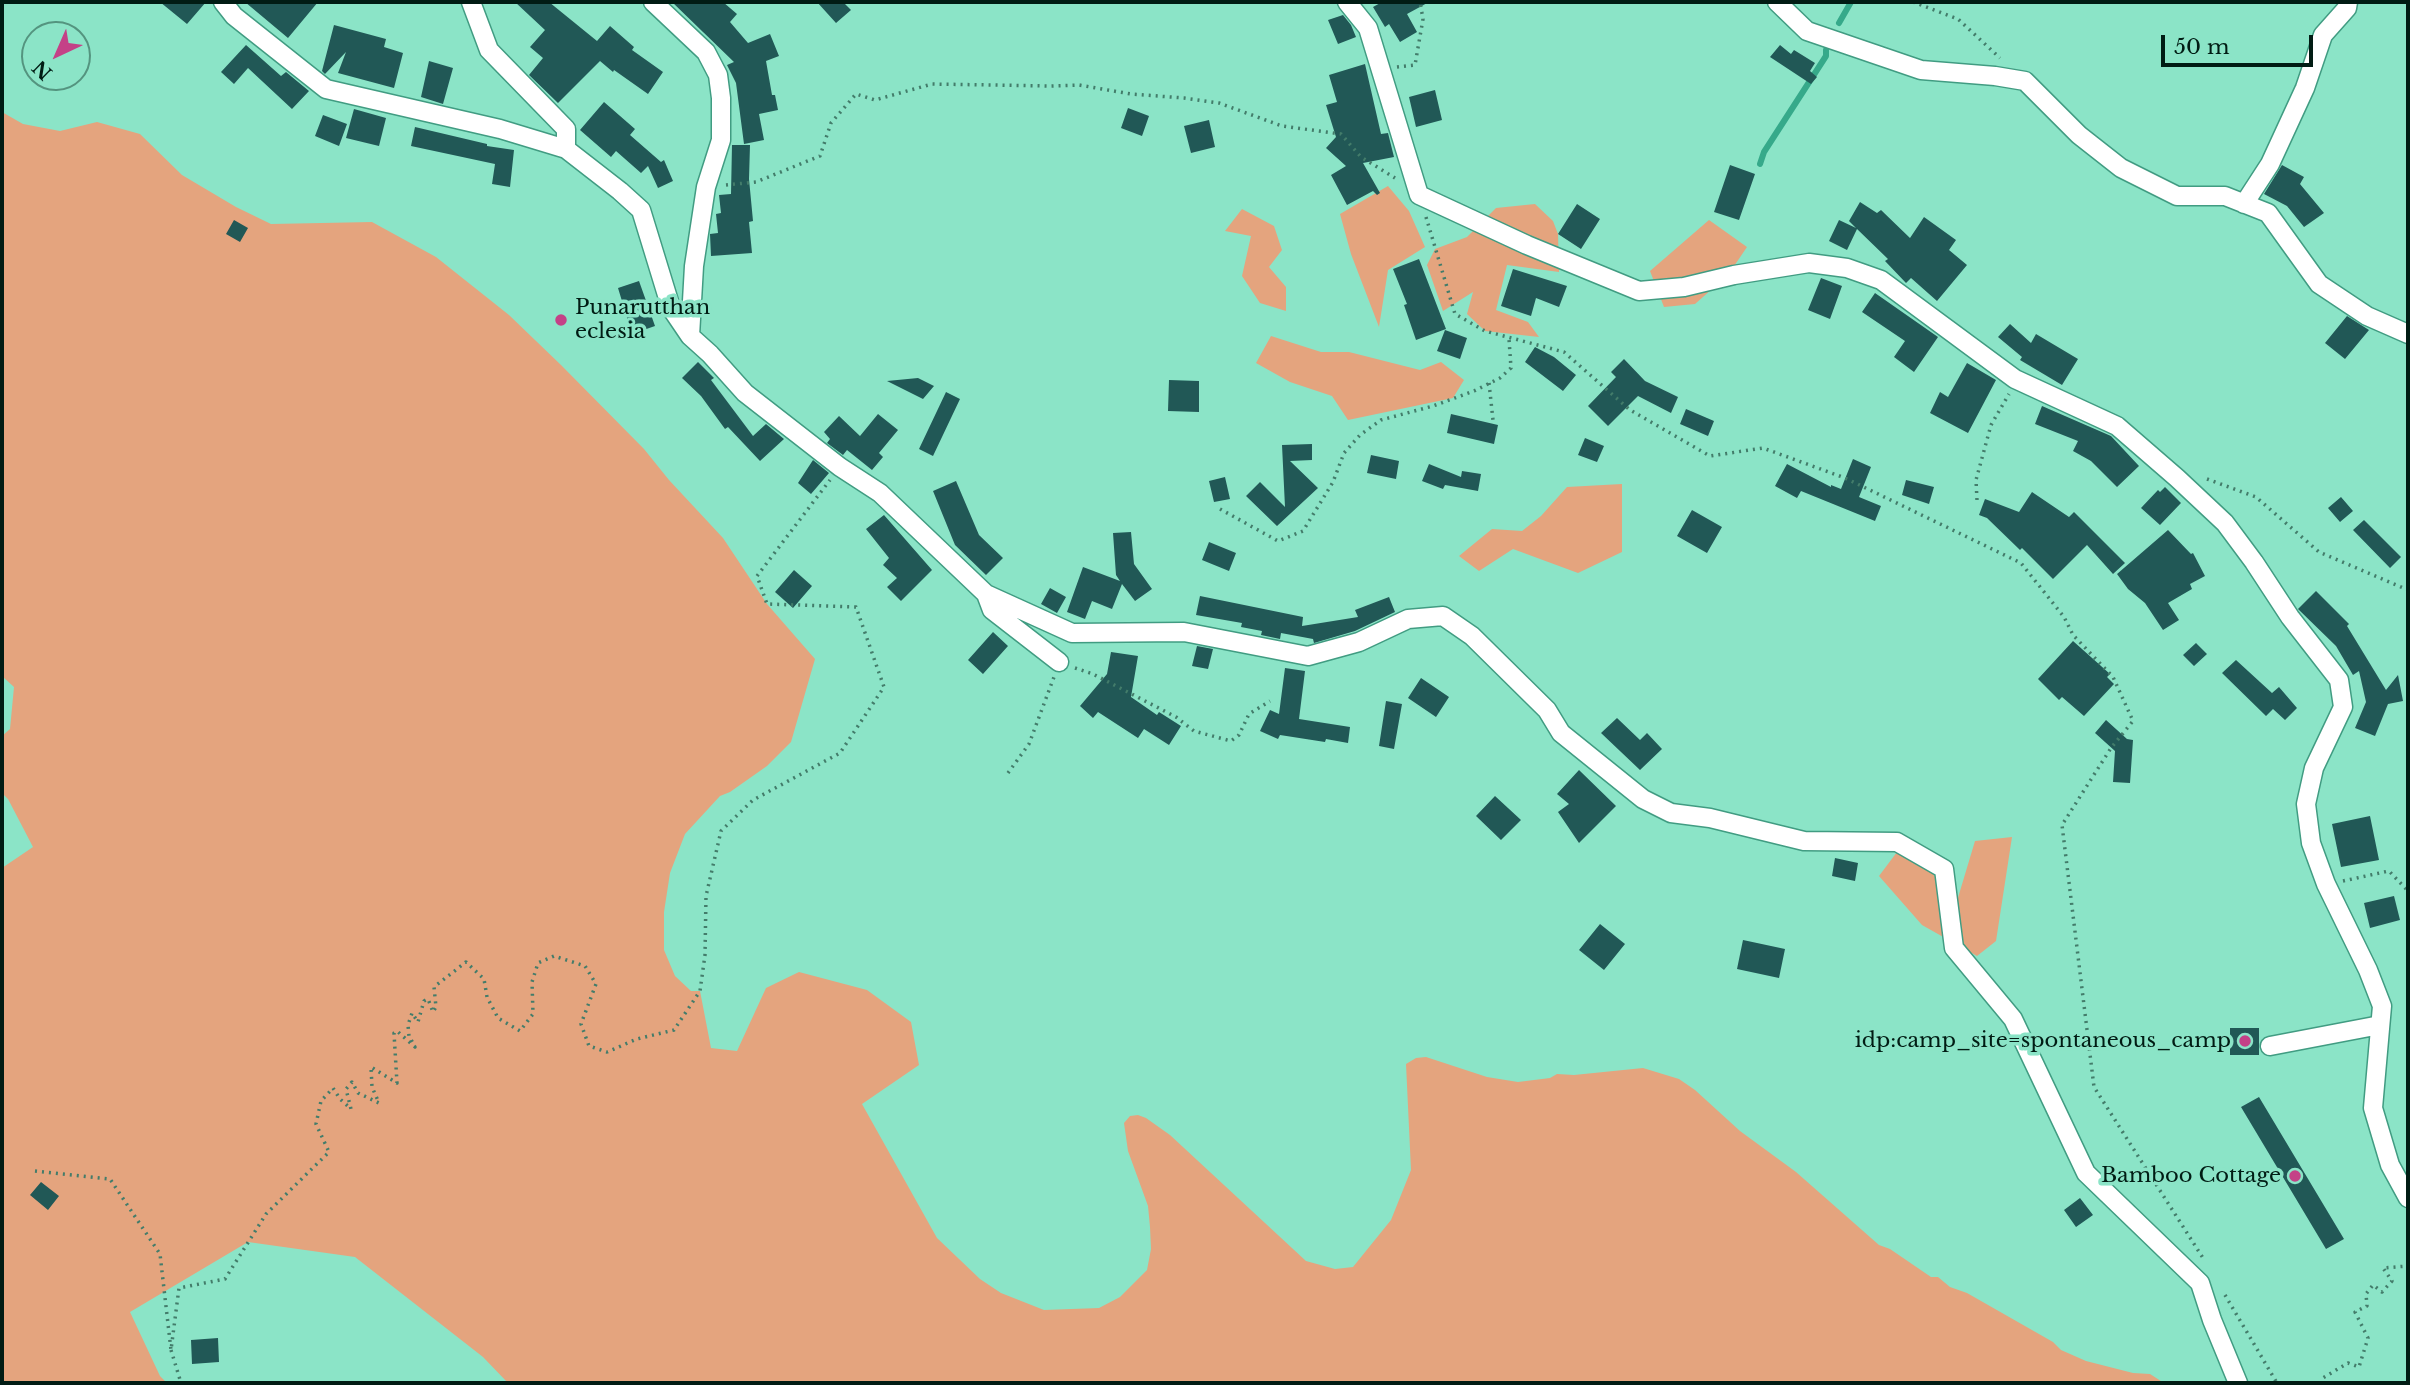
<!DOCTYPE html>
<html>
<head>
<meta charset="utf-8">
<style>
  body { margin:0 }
  #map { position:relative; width:2410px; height:1385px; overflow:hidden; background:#8be4c7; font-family:"Libre Baskerville",serif }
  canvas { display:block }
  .frame { position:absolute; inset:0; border:4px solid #011c14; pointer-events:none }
  .north { position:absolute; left:21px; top:21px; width:70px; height:70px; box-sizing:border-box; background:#8be4c7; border:2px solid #54947f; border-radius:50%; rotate:224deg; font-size:19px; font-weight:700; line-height:28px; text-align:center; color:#011c14 }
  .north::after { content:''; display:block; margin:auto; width:24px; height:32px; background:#c44187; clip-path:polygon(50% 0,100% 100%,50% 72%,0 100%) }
  .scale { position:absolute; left:2161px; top:35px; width:152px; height:32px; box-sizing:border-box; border:4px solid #011c14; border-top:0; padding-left:9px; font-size:21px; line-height:24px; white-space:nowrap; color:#011c14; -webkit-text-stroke:5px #8be4c7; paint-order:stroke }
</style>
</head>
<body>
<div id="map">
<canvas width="2410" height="1385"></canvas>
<div class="frame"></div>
<div class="north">N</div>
<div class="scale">50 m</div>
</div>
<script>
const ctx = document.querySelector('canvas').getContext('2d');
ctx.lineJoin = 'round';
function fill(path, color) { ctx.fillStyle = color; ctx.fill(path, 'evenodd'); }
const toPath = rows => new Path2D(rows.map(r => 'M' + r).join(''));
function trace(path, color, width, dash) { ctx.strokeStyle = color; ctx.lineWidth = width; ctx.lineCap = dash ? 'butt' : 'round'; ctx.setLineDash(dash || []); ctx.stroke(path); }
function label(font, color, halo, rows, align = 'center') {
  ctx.font = font + ' "Libre Baskerville",serif'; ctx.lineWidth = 7; ctx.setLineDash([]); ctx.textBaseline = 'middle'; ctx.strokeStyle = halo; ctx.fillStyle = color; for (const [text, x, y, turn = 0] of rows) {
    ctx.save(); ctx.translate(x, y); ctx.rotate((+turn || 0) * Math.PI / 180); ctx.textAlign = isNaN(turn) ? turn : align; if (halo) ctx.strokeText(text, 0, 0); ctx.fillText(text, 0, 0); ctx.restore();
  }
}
fill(toPath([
  [2,112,23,124,60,131,97,122,140,134,182,175,236,207,271,224,372,222,436,257,509,315,561,365,644,449,669,480,723,538,767,604,815,659,791,742,767,766,730,792,720,796,685,834,670,873,664,912,664,950,675,976,691,991,700,991,711,1048,737,1051,766,988,799,972,867,990,911,1022,919,1065,862,1104,937,1238,980,1279,1001,1293,1044,1310,1099,1308,1120,1297,1147,1270,1151,1249,1150,1227,1148,1206,1128,1151,1124,1123,1130,1116,1138,1115,1146,1118,1170,1135,1306,1261,1335,1269,1353,1267,1391,1220,1411,1170,1406,1064,1416,1058,1426,1057,1487,1077,1518,1082,1550,1078,1557,1074,1574,1075,1643,1068,1679,1079,1695,1090,1740,1131,1796,1172,1879,1245,1890,1249,1931,1277,1938,1277,1950,1287,1967,1293,2053,1342,2061,1350,2086,1361,2133,1373,2150,1374,2164,1383,508,1383,483,1357,355,1257,248,1242,130,1312,160,1376,167,1383,2,1383,2,868,33,847,8,799,2,793,2,736,10,729,14,687,2,676],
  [1388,186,1409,211,1425,247,1388,270,1379,327,1351,254,1340,214],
  [1535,204,1553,221,1558,234,1559,272,1507,265,1496,310,1528,322,1539,337,1485,331,1467,314,1473,292,1443,311,1427,265,1435,249,1467,237,1496,208],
  [1242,209,1274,226,1282,250,1269,267,1286,287,1286,311,1260,303,1242,276,1251,236,1225,231],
  [1709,220,1747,247,1728,275,1695,304,1664,307,1650,271],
  [1271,336,1321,352,1349,352,1420,370,1441,362,1464,380,1453,398,1348,420,1332,396,1290,382,1256,363],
  [1622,484,1622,552,1578,573,1513,549,1479,571,1459,556,1492,529,1522,531,1541,516,1567,487],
  [2012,837,1996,941,1977,956,1922,925,1879,876,1897,852,1928,864,1938,883,1957,901,1975,841]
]), '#e4a47e');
trace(toPath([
  [1839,23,1851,2],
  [1760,164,1764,152,1826,56,1826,50]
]), '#36a98a', 6);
fill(toPath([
  [160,2,206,2,187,24],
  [245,2,318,2,288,38],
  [515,2,549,2,597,41,610,26,634,47,632,50,663,72,648,94,614,70,613,72,600,61,558,103,529,75,543,58,530,47,545,30],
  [672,2,723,2,737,14,730,22,748,43,770,34,779,56,766,61,772,95,775,95,778,110,759,114,764,140,744,144,736,83,727,65,734,62],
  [817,2,843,2,851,10,836,23],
  [1382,2,1429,2,1407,14,1417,32,1400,42,1389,24,1385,27,1373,7],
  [1343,15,1351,25,1356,37,1338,44,1328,20],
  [334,25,386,39,384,47,403,53,394,88,338,73,346,52,325,74,322,71],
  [246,45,281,76,286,72,309,91,292,109,248,68,234,84,221,72],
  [1780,45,1791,54,1794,50,1815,63,1810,71,1817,77,1811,84,1770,57],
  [429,61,453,68,443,104,421,97],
  [1365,64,1381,134,1388,133,1394,157,1363,163,1380,193,1377,195,1373,191,1347,205,1331,175,1346,166,1326,148,1336,137,1326,105,1337,102,1329,75],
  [1435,90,1442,120,1416,127,1409,97],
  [604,102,635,129,630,135,661,162,664,160,673,181,658,188,648,166,641,173,616,151,611,157,580,130],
  [1128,108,1149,116,1142,136,1121,128],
  [354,109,386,118,379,146,346,138],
  [323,115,347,124,339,146,315,136],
  [1209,120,1215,147,1191,153,1184,126],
  [415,127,487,144,487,146,514,150,510,187,492,184,495,164,411,146],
  [732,145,750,145,749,179,753,221,749,222,752,253,711,256,710,234,718,233,716,214,721,213,719,195,731,194],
  [1730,165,1755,174,1739,220,1714,212],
  [2282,165,2304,177,2300,184,2324,213,2304,227,2287,206,2264,194],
  [1860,202,1877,213,1881,210,1910,238,1924,217,1956,240,1949,250,1967,265,1937,301,1911,278,1906,283,1885,261,1888,259,1857,229,1847,250,1829,241,1839,220,1856,228,1849,221],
  [1577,204,1600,219,1581,249,1558,234],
  [234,220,248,228,240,242,226,234],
  [1419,259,1446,329,1416,340,1404,305,1407,304,1393,269],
  [1513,269,1567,286,1559,307,1536,298,1531,316,1501,306],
  [1821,278,1842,286,1830,319,1808,310],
  [639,281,655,326,632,334,618,288],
  [1875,293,1938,337,1914,372,1894,357,1905,341,1862,312],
  [2347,316,2369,330,2345,359,2325,343],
  [2010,324,2031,343,2036,334,2078,359,2062,385,2020,360,2022,357,1998,337],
  [1445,330,1467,338,1460,359,1437,351],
  [1535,347,1554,357,1576,375,1563,391,1525,362],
  [1624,359,1645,381,1678,397,1671,413,1638,396,1608,426,1588,406,1616,377,1611,372],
  [698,362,714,378,711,380,753,436,766,424,784,439,760,461,728,427,725,429,701,396,682,378],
  [1967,363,1996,380,1968,433,1930,413,1940,392,1948,397],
  [918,378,934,386,923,399,887,381],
  [1169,380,1199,381,1199,412,1168,411],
  [946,392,960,399,933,456,919,449],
  [2042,406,2111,436,2139,466,2117,487,2091,461,2073,451,2078,441,2035,424],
  [1686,409,1714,421,1708,436,1680,424],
  [878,414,898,430,879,453,883,457,872,470,847,450,843,455,827,443,830,439,824,432,839,416,860,436],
  [1451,414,1498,425,1494,444,1447,433],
  [1585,438,1604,446,1597,462,1578,455],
  [1312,444,1312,460,1290,461,1318,488,1277,526,1246,496,1260,482,1285,507,1282,445],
  [1371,455,1399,461,1396,479,1367,473],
  [1853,459,1871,467,1859,497,1881,506,1875,521,1801,491,1797,498,1775,486,1787,464,1831,487,1831,485,1841,489],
  [813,460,829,473,811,494,798,483],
  [1429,464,1461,477,1462,471,1481,474,1478,491,1445,485,1443,489,1422,481],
  [1225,477,1230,499,1214,502,1209,481],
  [1906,480,1934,487,1929,504,1902,495],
  [956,481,979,535,1003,558,986,575,955,545,933,491],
  [2165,487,2181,503,2160,525,2141,508,2158,490,2160,492],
  [2032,492,2069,517,2074,512,2125,563,2113,574,2087,545,2053,579,2022,548,2020,550,1987,518,1979,515,1985,499,2019,512],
  [2341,497,2353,511,2340,522,2328,508],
  [1692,510,1722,527,1707,553,1677,536],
  [884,515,932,570,901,601,887,587,897,578,883,565,889,558,866,529],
  [2364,520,2401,557,2390,568,2353,530],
  [2168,530,2191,554,2193,553,2205,576,2190,584,2192,589,2168,603,2179,620,2163,630,2145,603,2128,589,2117,574],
  [1131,532,1134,564,1152,589,1135,601,1122,584,1112,609,1092,601,1085,619,1067,612,1083,567,1120,581,1116,575,1113,533],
  [1209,542,1236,553,1229,571,1202,560],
  [794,570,812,586,793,608,775,592],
  [1050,588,1066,597,1057,613,1041,604],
  [2316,591,2349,624,2347,626,2386,690,2398,675,2403,701,2388,704,2375,736,2355,728,2366,702,2359,671,2353,675,2336,646,2298,609],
  [1200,596,1303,617,1302,626,1358,617,1355,610,1389,597,1395,612,1355,631,1314,643,1313,639,1281,633,1280,639,1261,635,1262,631,1241,627,1242,623,1196,615],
  [993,632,1008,646,983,674,968,660],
  [2073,641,2110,674,2107,677,2114,684,2084,716,2062,697,2059,700,2038,679],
  [2196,643,2207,654,2194,666,2183,655],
  [1197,646,1213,649,1208,669,1192,666],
  [1111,652,1138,656,1131,697,1157,715,1159,712,1181,726,1169,745,1144,729,1138,738,1098,712,1093,718,1080,706,1107,674],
  [2236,660,2272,693,2279,687,2297,708,2285,720,2273,709,2266,716,2222,673],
  [1285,668,1305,671,1299,719,1350,727,1348,743,1326,739,1325,742,1280,735,1278,739,1260,731,1270,710,1279,714],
  [1421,678,1449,697,1436,717,1408,698],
  [1386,701,1402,704,1394,749,1379,746],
  [1617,718,1640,740,1647,733,1662,749,1640,770,1601,733],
  [2106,720,2127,739,2133,740,2130,783,2113,782,2115,751,2095,733],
  [1579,770,1616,806,1579,843,1558,812,1569,804,1557,794],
  [1495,796,1521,820,1501,840,1476,816],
  [2370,816,2379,860,2341,867,2332,824],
  [1835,858,1858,863,1855,881,1832,876],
  [2394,896,2400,920,2370,928,2364,903],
  [1600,924,1625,944,1604,970,1579,950],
  [1743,940,1785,949,1779,978,1737,969],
  [2230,1028,2259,1028,2259,1055,2230,1055],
  [2259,1097,2344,1239,2326,1249,2241,1107],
  [41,1182,59,1196,48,1210,30,1195],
  [2080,1198,2093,1215,2076,1227,2064,1210],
  [218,1338,219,1362,192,1364,191,1340]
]), '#215856');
const street = toPath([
  [223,2,234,16,326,89,500,129,566,149,620,191,641,210,671,308,690,336,710,354,745,393,840,467,880,493,986,594,1072,633,1184,632,1308,656,1359,642,1408,619,1443,616,1472,636,1547,710,1561,733,1643,799,1671,813,1710,818,1804,841,1897,842,1944,869,1954,948,2013,1019,2086,1173,2200,1283,2212,1320,2238,1383],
  [471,2,489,50,566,129,566,149],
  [653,2,706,52,718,75,721,98,721,140,706,187,694,266,690,336],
  [1347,2,1368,28,1419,195,1527,245,1639,291,1684,287,1734,275,1809,263,1847,268,1881,280,2015,379,2117,426,2177,478,2225,523,2254,562,2290,617,2339,680,2343,707,2314,768,2306,804,2311,843,2326,884,2368,970,2382,1006,2373,1108,2390,1165,2408,1198],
  [1777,2,1807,31,1921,70,1995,76,2025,81,2079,135,2121,168,2177,196,2225,196,2268,213,2319,284,2367,316,2408,334],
  [2244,204,2270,164,2305,88,2323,35,2347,8,2348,2],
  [986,594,992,610,1059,662],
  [2270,1046,2380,1025]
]);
trace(street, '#419c82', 21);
trace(toPath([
  [1913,2,1958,19,2000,58],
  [1397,67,1415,65,1423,19,1420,2],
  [726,185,756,182,820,156,831,123,856,94,875,100,932,84,1050,86,1079,85,1131,94,1184,98,1219,103,1282,126,1341,134,1361,157,1395,178],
  [1426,217,1455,314,1485,331,1564,352,1630,410,1710,456,1763,448,1845,478,2021,563,2064,617,2073,635,2113,677,2133,721,2111,748,2062,825,2094,1087,2203,1258],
  [1489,383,1493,420],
  [2207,479,2256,497,2319,552,2408,590],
  [1977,500,1976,480,1991,425,2009,394],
  [1220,509,1278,541,1303,531,1333,482,1344,453,1360,435,1381,420,1433,406,1474,391,1500,378,1511,368,1509,339],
  [1075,668,1093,674,1176,717,1194,731,1231,741,1239,735,1249,714,1270,701],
  [1008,773,1029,744,1054,677],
  [2343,881,2389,871,2408,891],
  [35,1171,110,1179,160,1254,171,1350,179,1288,225,1279,266,1214,329,1152,316,1124,321,1101,333,1088,340,1099,351,1109,346,1089,352,1082,358,1093,379,1103,372,1087,371,1067,397,1083,394,1033,397,1031,415,1047,409,1036,408,1025,412,1013,418,1022,424,1001,428,999,433,1012,436,1007,434,987,466,962,484,979,487,997,498,1018,520,1031,533,1014,532,982,538,963,554,956,585,966,596,984,581,1024,589,1046,607,1052,637,1039,674,1030,700,991,705,955,706,896,721,831,753,800,840,753,884,687,856,607,767,604,757,576,830,480],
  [2225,1295,2277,1383],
  [171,1350,181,1383],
  [2321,1383,2321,1379,2348,1363,2359,1367,2368,1338,2355,1312,2367,1306,2366,1294,2373,1285,2382,1292,2392,1281,2383,1268,2408,1266]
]), '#437c6a', 3.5, [2, 5]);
trace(street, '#fff', 18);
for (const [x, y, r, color] of [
  [561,320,7,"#c44187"],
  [2245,1041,7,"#c44187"],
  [2295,1176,7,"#c44187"]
]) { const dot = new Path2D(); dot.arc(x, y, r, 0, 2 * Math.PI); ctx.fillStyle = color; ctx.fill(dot); trace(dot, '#8be4c7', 2.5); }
label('21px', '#011c14', '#8be4c7', [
  ["Punarutthan",575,308,"left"],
  ["eclesia",575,332,"left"],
  ["idp:camp_site=spontaneous_camp",2231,1041],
  ["Bamboo Cottage",2281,1176]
], 'right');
</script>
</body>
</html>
